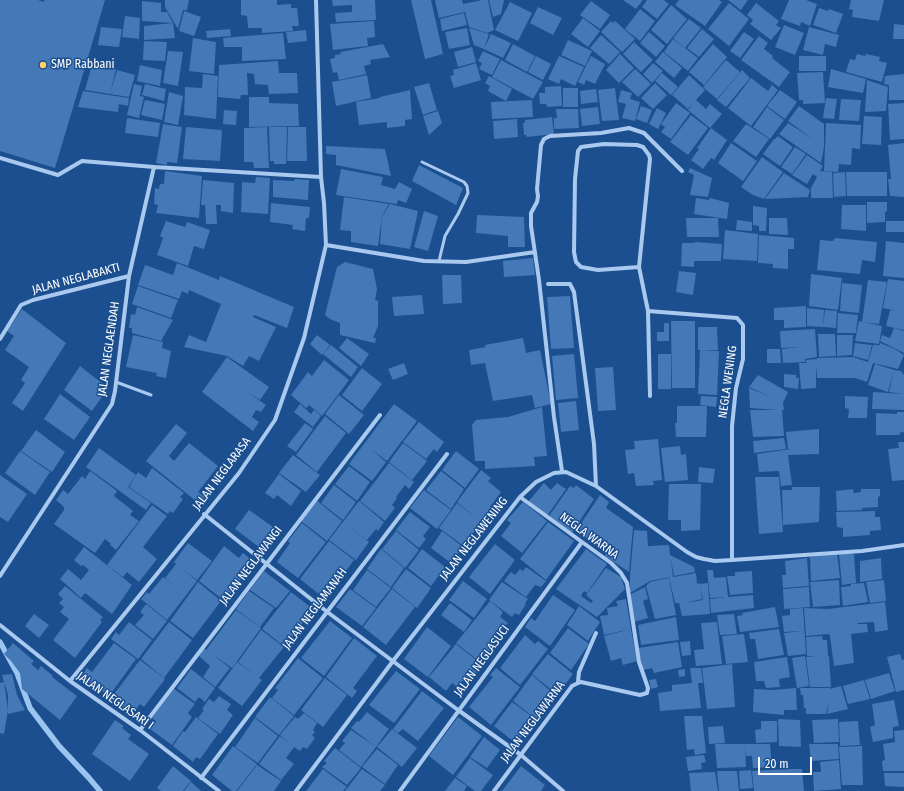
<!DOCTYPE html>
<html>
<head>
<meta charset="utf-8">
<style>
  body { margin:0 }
  #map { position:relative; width:904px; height:791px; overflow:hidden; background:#1b4f8f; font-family:"Fira Sans Condensed",sans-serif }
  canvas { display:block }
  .scale { position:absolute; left:758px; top:757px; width:54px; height:18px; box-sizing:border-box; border:2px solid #fff; border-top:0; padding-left:5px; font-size:12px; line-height:14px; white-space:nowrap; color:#fff; -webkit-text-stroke:3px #1b4f8f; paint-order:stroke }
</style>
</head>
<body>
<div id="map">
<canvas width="904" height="791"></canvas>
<div class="scale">20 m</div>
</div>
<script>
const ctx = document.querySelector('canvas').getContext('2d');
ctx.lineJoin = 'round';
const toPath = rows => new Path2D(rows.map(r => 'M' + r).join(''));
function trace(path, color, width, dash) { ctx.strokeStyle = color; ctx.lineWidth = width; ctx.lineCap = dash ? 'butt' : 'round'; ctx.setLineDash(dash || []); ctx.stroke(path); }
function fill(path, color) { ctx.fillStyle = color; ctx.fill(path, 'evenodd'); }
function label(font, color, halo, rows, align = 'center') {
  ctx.font = font + ' "Fira Sans Condensed",sans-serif'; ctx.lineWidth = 3; ctx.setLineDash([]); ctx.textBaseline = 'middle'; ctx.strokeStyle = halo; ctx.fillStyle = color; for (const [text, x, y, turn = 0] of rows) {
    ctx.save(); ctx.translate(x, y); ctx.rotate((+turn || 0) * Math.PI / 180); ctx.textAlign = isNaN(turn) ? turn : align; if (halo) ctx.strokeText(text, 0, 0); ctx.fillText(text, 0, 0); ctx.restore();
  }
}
trace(toPath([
  [0,642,17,673,30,708,59,746,89,778,100,791]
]), '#9cc4f0', 5.5);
fill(toPath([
  [0,0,38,0,44,2,44,0,105,0,55,168,0,151],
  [165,0,189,0,187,10,183,10,178,29,165,7],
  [241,0,277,0,277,5,291,4,291,8,297,8,299,26,292,26,293,31,262,33,262,28,248,28,247,16,241,15],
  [332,0,375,0,376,20,336,22,335,13,352,12,352,5,333,6],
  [411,0,431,0,443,54,425,59],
  [435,0,462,0,465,12,439,18],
  [482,0,488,0,494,30,487,33,469,27,463,4],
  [489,0,504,0,501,14,493,17],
  [623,0,643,0,636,9],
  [647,0,664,0,669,4,657,19,642,7],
  [679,0,719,0,722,2,705,26,675,5],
  [728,0,748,0,741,10],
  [789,0,806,0,817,4,810,26,801,22,800,26,781,19],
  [851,0,884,0,879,21,852,17,853,10,849,9],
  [142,1,161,3,161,12,167,12,173,23,142,21],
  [591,1,610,15,600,29,580,15],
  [510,2,532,13,518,41,495,30],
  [729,3,749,19,729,46,708,29],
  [756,3,779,21,776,25,781,28,771,40,750,24,753,20,747,15],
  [671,5,687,19,667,44,651,30],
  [538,7,562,18,553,35,530,23],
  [819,8,828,11,829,9,843,14,836,33,813,25],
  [640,9,655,21,640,41,625,29],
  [184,11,201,17,194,36,179,31],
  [464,13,467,25,442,31,440,19],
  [125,16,140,18,139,39,122,37],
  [583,18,600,31,588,47,571,34],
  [689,19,701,28,685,48,673,38],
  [374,21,375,37,367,38,368,46,333,50,330,24],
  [611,21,613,23,615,21,635,39,622,52,601,32],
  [173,23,175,38,144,40,144,26],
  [894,24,904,25,904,39,893,39],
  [784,25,804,33,795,55,775,47],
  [101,27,122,29,119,47,98,45],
  [809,27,839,35,836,47,825,44,823,55,803,50],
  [467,28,470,45,449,49,445,32],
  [469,28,489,34,484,49,474,45],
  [230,29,231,36,207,38,206,31],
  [702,29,714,39,699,57,687,48],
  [306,30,307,41,288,43,286,32],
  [649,32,665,46,656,57,640,43],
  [744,32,754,39,740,58,730,51],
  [283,33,286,59,242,61,242,47,224,47,223,38],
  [491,34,511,43,503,58,484,49],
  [601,35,620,52,609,64,590,48],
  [759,36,768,43,764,49,773,56,772,58,790,72,779,87,741,60],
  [193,38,216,42,214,74,189,71],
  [673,39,698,58,688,71,664,52],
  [568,40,592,51,585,66,561,55],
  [144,41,167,42,165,61,143,60],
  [634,42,653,60,641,72,623,54],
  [383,44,390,57,370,60,371,64,364,66,366,74,339,80,337,72,333,73,330,59,335,58,335,55,341,54,340,52],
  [513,44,535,56,527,72,505,60],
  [713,44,727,57,704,85,689,72],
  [472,47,476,62,458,67,454,52],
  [168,51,183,52,178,86,163,83],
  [483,51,500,59,492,75,479,69,482,63,478,61],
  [663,52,682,68,674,78,655,62],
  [620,54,634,68,619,83,606,70],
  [857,54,865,56,866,54,880,57,879,61,887,63,882,82,846,72,850,59,855,60],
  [536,56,551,64,543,80,528,72],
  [559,56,584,67,575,86,561,79,559,84,548,79],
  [591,56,605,64,595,84,586,80,584,85,578,82],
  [799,56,826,56,826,71,799,71],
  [501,60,543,82,533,99,492,77],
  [726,60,740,72,717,99,703,87],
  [278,61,279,73,297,73,298,93,269,94,268,85,255,84,254,74,247,73,248,95,241,95,240,99,218,97,219,65],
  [476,63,481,80,454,88,450,76,454,75,453,70],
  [653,63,663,71,652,83,643,74],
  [92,65,116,69,110,94,85,90],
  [140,65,162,70,160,86,137,81],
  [635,69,651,84,638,97,622,82],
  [831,69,866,79,863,93,828,87],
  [117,70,135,75,129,97,110,94],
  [742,70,750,78,726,107,717,100],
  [823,72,825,103,803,104,803,100,799,100,797,73],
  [662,73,678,87,671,95,655,81],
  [203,74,218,76,216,119,184,115,185,87,202,88],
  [904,74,904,100,889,100,889,85,884,84,885,76],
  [367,75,371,98,336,106,332,82],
  [689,75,705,90,688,109,672,95],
  [489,76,512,89,506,101,488,91,490,86,485,83],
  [751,78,768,91,772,85,778,90,751,126,728,108],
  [867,80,888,87,886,111,865,112],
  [429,83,437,110,423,115,414,87],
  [655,83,667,95,653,109,641,98],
  [134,84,142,86,140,96,144,97,139,118,127,115],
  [145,84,166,89,164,101,142,95],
  [561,86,562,106,547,107,546,104,540,104,539,93,545,93,545,87],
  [563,88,578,88,578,107,563,107],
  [615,88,619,120,602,121,598,90],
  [596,89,598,102,581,104,580,91],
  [410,90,412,119,405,120,405,126,387,128,387,122,359,125,356,102,380,98,380,97],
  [621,90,632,93,630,99,640,102,635,121,622,118,626,104,618,102],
  [780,90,797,102,785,119,767,106],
  [83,91,129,98,128,106,119,104,118,112,78,107],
  [169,92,183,96,178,125,164,122],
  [249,97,269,97,269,103,298,104,299,126,249,127],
  [826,98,837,99,834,119,823,118],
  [841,99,861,100,859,121,839,120],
  [145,100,165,104,162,120,141,115],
  [532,100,533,117,492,119,491,102],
  [696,100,706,109,710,104,722,114,710,128,688,110],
  [676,103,690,113,671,139,661,132,665,127,661,124],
  [904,103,904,139,890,140,888,104],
  [641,106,652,110,647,123,636,119],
  [799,106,824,124,824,147,821,163,779,134,788,123,813,139,788,121],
  [598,107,600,124,582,126,580,109],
  [767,107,784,120,770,139,753,127],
  [657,108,666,113,658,129,649,124],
  [556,109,578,109,579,128,554,129,554,118,557,118],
  [224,110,237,111,236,125,223,124],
  [438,111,442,123,429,135,423,116],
  [691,115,708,128,688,155,670,142],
  [864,116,882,117,881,145,862,144],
  [552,117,554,134,527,137,526,135,524,135,523,123,525,123,525,120],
  [127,118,160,123,158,137,125,133],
  [517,119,518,137,494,139,493,121],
  [826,123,861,125,860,149,852,148,851,165,839,164,838,172,824,171],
  [163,124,182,127,177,163,167,162,167,165,156,163],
  [746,124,769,139,756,157,733,141],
  [186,127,222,130,220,161,183,159],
  [267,127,269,168,254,168,253,162,244,162,244,128],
  [269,127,287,127,286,164,274,164,274,161,270,161],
  [288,127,306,127,307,161,287,161],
  [711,128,727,140,714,160,711,158,703,169,691,160,699,149,697,148],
  [778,136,793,147,780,166,763,154,774,139,775,139],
  [731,143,757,161,743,181,718,163],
  [904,143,904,197,890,196,888,179,891,179,888,145],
  [326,146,385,149,391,176,336,165,336,155,326,154],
  [795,147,806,154,792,174,781,167],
  [807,155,823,166,820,171,832,172,833,198,811,198,811,188,817,177,813,174,807,184,792,175],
  [762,157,783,172,764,199,753,195,741,187],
  [419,165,463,188,456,205,412,181],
  [690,168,712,178,708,197,690,195,694,175,688,172],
  [341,169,383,177,381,185,395,189,399,182,412,189,406,203,398,200,397,204,336,195],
  [165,171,202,176,199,218,156,213,158,205,154,204,155,188,159,189,160,184,164,184],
  [845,172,846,196,834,197,833,173],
  [846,172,887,172,887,196,847,196],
  [784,173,810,190,808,197,765,199],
  [256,177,270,178,268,214,241,212,242,182,255,183],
  [295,179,309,180,308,200,273,197,273,180,294,181],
  [203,180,234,183,233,213,221,211,221,205,216,205,217,224,206,224,205,205,201,205],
  [344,197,389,204,382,216,378,246,351,242,351,231,340,230],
  [696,198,709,200,710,198,729,203,727,219,694,214],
  [867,202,887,202,887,211,885,212,885,222,867,223],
  [271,203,310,207,309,218,306,218,305,231,292,229,293,225,270,222],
  [390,204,418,211,410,249,380,244,382,217],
  [842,205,866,205,866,231,841,229],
  [753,206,767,208,766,231,759,231,759,226,753,225],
  [424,211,438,216,428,251,414,247],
  [477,215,524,217,525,247,508,247,508,236,476,233],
  [686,218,718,218,719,237,687,237],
  [769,218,787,218,788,235,769,234],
  [737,220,752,222,752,231,736,230],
  [166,221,185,227,187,222,210,230,204,249,194,246,188,266,157,255,163,238,160,236],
  [886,221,904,221,904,232,886,232],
  [725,230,758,234,757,261,723,259],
  [759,235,794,238,794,249,788,249,788,269,773,268,773,264,758,263],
  [835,238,877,242,875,262,862,260,860,274,817,270,820,240,833,241],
  [886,241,904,243,904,278,883,276],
  [695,242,722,244,721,261,694,261,694,267,681,266,682,243,695,243],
  [533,258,535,275,504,277,503,261],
  [345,262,373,269,377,289,375,300,378,301,378,326,373,338,376,338,375,343,340,335,340,323,330,319,325,315,337,267],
  [177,263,219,280,220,276,294,307,287,328,254,315,253,317,276,327,259,361,249,356,243,366,227,356,184,347,189,335,206,342,221,304,189,290,188,294,182,291,179,299,138,285,145,265,173,275],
  [679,271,696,273,693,295,676,292],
  [811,274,842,278,840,293,816,290,840,293,838,310,809,306],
  [442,275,461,275,462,303,443,304],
  [888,279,904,281,904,330,886,326,890,310,897,311,883,308],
  [868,280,887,282,879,324,862,322],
  [842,283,862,285,859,313,840,311],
  [138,286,178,300,171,318,132,304],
  [422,295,424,314,394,316,392,297],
  [570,296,574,348,551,349,547,297],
  [806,306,806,327,784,328,784,320,774,320,774,308],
  [137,307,173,320,161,341,132,333,132,328,129,328,131,314,135,315],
  [807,308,824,310,823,327,807,326],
  [22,309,66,343,23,411,12,403,25,383,21,380,29,367,5,350,14,336,7,331],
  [825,310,837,311,836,328,823,327],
  [838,313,858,315,856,333,837,333],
  [671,321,695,321,695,388,672,388],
  [859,321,882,326,879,344,855,341],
  [664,323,669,323,669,341,657,341,657,332,664,332],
  [698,327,717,327,718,350,698,350],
  [894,328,904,331,904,353,880,341,882,335,890,338],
  [815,329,817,357,805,359,805,362,783,363,782,349,799,347,781,348,780,331],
  [818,334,835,334,836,356,819,357],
  [133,335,163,342,162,348,171,351,166,378,156,376,157,373,126,367],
  [317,335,330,345,322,355,310,344],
  [837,335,853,335,852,355,837,356],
  [347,338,369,354,361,366,339,348],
  [523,338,526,353,540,350,551,404,535,408,532,395,493,401,485,363,471,365,469,350,486,347,485,345],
  [855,343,872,345,868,360,853,356],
  [880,343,895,349,904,355,898,369,873,363,867,382,855,378,817,378,816,365,816,388,801,389,799,363,806,363,806,360,817,359,817,358,853,357,868,362,873,345,880,345],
  [331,345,358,367,351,377,323,354],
  [767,349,780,349,781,363,767,363],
  [700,350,719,351,717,395,698,394],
  [574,354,578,398,556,400,552,356],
  [658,354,671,354,671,389,658,389],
  [227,357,269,387,260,400,246,391,266,405,261,412,256,410,252,417,259,422,253,431,202,392],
  [324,360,349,380,322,416,309,405,306,408,291,395,308,372,312,376],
  [404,363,408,374,393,380,388,369],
  [875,364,894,370,888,392,868,385],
  [80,366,108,388,92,411,64,390],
  [613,367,616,410,598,411,595,368],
  [362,368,382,384,362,411,342,395],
  [894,370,901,371,904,375,904,394,889,392],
  [784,374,796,375,796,378,799,378,798,389,784,387],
  [758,375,788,392,783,403,784,410,782,410,784,436,753,437,750,410,777,410,750,408,749,388,773,398,749,387],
  [873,392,904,394,904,410,872,409],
  [60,394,90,417,74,440,44,419],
  [339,395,364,415,349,434,325,414],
  [701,396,717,397,716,407,700,405],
  [845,396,868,397,867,418,848,418,849,409,845,408],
  [576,401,579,430,561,432,558,403],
  [300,404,311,414,314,410,321,416,313,427,294,412],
  [394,404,417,421,387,461,372,450,386,462,372,481,349,464],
  [677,406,707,406,706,437,676,437,675,423,677,423],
  [542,407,547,456,534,457,535,466,485,469,485,461,475,461,472,425,476,420,508,417],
  [897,412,904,412,904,432,899,433,900,435,876,435,876,413,897,414],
  [325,416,346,433,317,472,296,455],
  [419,422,444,442,437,452,434,449,426,459,403,442],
  [305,423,313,429,296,452,287,446],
  [176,424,187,433,169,456,174,461,189,443,218,466,198,492,206,498,201,505,146,461],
  [819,429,819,454,788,455,792,485,781,486,779,471,759,472,757,454,791,449,788,449,786,432],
  [36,430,65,452,52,472,21,451],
  [784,438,786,449,754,453,753,441],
  [658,439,662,480,653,481,654,485,636,486,634,473,628,474,625,450,635,449,634,441],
  [898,442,904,442,904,480,892,481,888,449,899,448],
  [403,443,427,461,412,480,389,462],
  [680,446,681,455,686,454,688,480,665,482,661,448],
  [99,448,136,475,128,487,151,503,146,510,86,467],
  [20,451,50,472,35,495,5,473],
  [456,451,479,469,465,488,442,470],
  [293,455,320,475,306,492,279,473],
  [389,463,414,482,409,489,405,485,396,497,397,498,392,505,395,508,385,521,360,501],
  [349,466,370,482,357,501,335,484],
  [699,467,715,469,713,483,698,482],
  [152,468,184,493,180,497,183,499,173,513,170,511,168,514,129,487,138,472,146,478],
  [481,470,491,478,488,481,501,492,490,507,493,510,482,523,457,502],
  [90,471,117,491,114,496,133,511,130,515,139,521,116,550,110,545,111,544,105,539,95,553,54,524,64,510,64,507,56,500,63,490,68,494,82,476,85,479],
  [441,471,464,489,451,509,426,490],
  [279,474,301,491,291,506,277,495,274,499,265,493],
  [0,475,27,494,8,522,0,517],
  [755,477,779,477,783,532,759,534],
  [544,483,551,490,557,483,566,489,547,516,528,502],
  [669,484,701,484,700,530,681,531,681,520,668,520],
  [334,485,356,502,343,520,321,503],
  [576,485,594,499,572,533,549,516,570,486,574,488],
  [792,487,820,487,819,522,783,525,782,490,792,490],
  [853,489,854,493,861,492,861,489,880,489,880,496,878,497,878,507,862,508,862,510,837,511,836,491],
  [424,490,451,510,437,529,410,508],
  [600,495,609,502,606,508,633,527,629,572,605,556,607,552,576,531],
  [316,500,342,521,327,541,301,521],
  [359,501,384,522,378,531,376,529,367,540,346,524,369,542,356,560,329,540],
  [523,502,547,521,522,553,501,536,511,523,507,520],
  [457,503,481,522,464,546,439,528],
  [152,505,167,516,143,547,157,559,139,582,127,572,123,577,107,565],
  [249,510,273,527,259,547,235,529],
  [875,511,875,517,880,517,881,530,870,531,870,535,843,537,843,528,837,527,836,512],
  [410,512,430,527,423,536,426,539,419,548,396,530],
  [548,522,574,541,546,580,520,559],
  [302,523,326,542,298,578,277,562,290,543,288,541],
  [634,530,647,531,648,546,669,545,670,555,694,567,695,572,674,576,671,559,673,577,696,573,697,584,700,583,702,599,684,603,703,600,700,584,708,583,710,614,682,616,679,603,675,603,669,577,671,577,650,581,630,593,630,576],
  [396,531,419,550,405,568,382,549],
  [442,531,463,547,451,563,431,548],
  [329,541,354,560,325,599,300,579],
  [188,543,212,561,197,580,181,568,197,581,167,620,141,599,147,592,149,594,163,577,178,588,165,578,176,564,174,562],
  [495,544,515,560,490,594,469,577],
  [224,546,239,558,243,553,254,562,230,594,227,593,222,599,199,581],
  [84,547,132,585,112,614,85,593,81,598,60,579,68,569,81,580,89,570,83,565,81,566,74,560],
  [381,549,404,568,391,587,367,569],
  [422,549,445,567,431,586,408,568],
  [586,549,607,564,587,593,584,591,581,596,591,603,593,601,586,595,606,568,621,577,625,589,597,617,556,589],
  [837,553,840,578,811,581,810,557],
  [839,554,854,554,856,583,842,585],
  [807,558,809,586,783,588,782,575,786,575,785,561],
  [881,558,882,579,860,582,860,561],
  [526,567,546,581,541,587,535,585,526,597,504,581,511,572,515,575,520,569,523,571],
  [406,569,431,588,417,608,392,588],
  [367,570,391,588,376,607,353,590],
  [707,570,713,570,714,578,726,577,728,597,753,595,754,608,711,613,710,599,726,597,710,598],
  [264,571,290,591,276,608,250,590],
  [752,571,753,593,730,595,727,576,735,576,735,572],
  [669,578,676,615,655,619,646,586,650,582],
  [839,580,840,605,813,607,810,582],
  [884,580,886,601,870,603,866,582],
  [463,581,487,599,474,618,449,600],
  [198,582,221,601,193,638,170,621],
  [502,582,528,599,525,603,526,604,519,615,515,613,512,617,489,600],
  [864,583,868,602,843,606,841,587,851,586,851,584],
  [65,586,103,617,100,620,102,622,75,658,53,640,69,619,60,612,64,607,59,603,63,599,58,594],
  [645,587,648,599,643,601,648,618,634,622,629,595],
  [809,587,810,607,784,609,783,589],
  [350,589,376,608,362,626,336,607],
  [392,589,415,607,386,645,363,627],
  [249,591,274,608,260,627,236,609],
  [291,592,313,609,285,647,262,629],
  [553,595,575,610,550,646,525,627,531,618,535,621],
  [626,599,631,629,604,635,600,616,608,615,607,608,618,606,616,601],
  [490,601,503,612,500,617,508,623,497,637,501,641,486,660,483,658,480,662,456,643],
  [885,602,888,630,875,632,874,622,858,623,856,614,858,624,867,624,868,632,851,634,854,663,834,666,830,636,829,634,806,636,804,608,828,609],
  [450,603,472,620,464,632,441,615],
  [146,604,167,621,153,639,135,625,144,615,140,612],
  [579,606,600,622,588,641,567,625],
  [775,607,779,627,740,632,737,616,743,615,742,613],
  [803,608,806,654,788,656,784,633,801,631,784,632,782,616,790,615,790,609],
  [236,610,261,628,232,668,211,653,230,668,215,687,203,677,210,666,199,656,204,648,206,650],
  [34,614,49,625,39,638,25,626],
  [734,614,737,634,720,635,717,615],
  [676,617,679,640,641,645,638,625],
  [330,621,352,638,324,676,301,658],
  [129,622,152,640,138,659,111,639,116,632,119,635],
  [169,622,192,640,164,678,141,659],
  [717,622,722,664,696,666,694,650,704,649,701,623],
  [427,627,451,646,428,677,404,659],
  [568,628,589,644,571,670,550,653],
  [631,629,637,661,623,665,621,658,611,661,604,636],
  [779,629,784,655,758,659,755,639,750,639,749,633],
  [261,630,284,647,259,678,262,680,242,706,218,688,237,662,258,677,238,662],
  [744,634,748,662,726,664,722,636],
  [525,635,535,644,538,641,548,649,520,685,500,668],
  [822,636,823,640,827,640,828,656,829,656,831,687,810,687,806,657,816,656,807,656,806,637],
  [354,638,377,656,353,688,357,691,352,698,326,677],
  [690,641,691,655,682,656,680,642],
  [678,642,682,667,654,673,652,668,643,670,638,648],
  [13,643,34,661,31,664,38,670,41,666,53,676,52,677,77,696,60,720,22,689,20,673,11,661,4,654],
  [114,643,136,659,109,696,81,677,87,668,92,672],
  [456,644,480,663,477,666,474,664,472,669,477,672,471,680,466,677,457,687,452,683,446,691,429,677],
  [548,654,573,674,561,690,558,687,554,692,532,674],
  [900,654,902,660,904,659,904,690,896,692,887,657],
  [805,656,809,686,797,688,792,658],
  [787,657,790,677,779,679,780,687,766,688,764,681,756,681,754,662],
  [298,658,323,678,294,715,272,698,278,690,275,688],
  [140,660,165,679,144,707,140,704,132,715,111,698],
  [732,664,735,707,707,709,702,668],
  [496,668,520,687,491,725,469,707,493,677,490,675],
  [690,668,701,668,703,683,698,683,701,708,660,711,658,693,672,691,672,685,692,683],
  [191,669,215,688,205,702,199,697,195,702,177,688],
  [685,669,685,676,679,677,678,670],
  [396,671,420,689,394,723,369,705],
  [889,673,895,691,871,699,865,680],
  [12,674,17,695,25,710,8,714,8,695,2,675],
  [532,675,553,693,540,710,542,712,536,719,513,701],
  [325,678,347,695,323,727,301,710],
  [656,679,658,687,651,689,649,680],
  [864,680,870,699,848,704,843,686],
  [4,682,8,710,4,734,0,733,0,683],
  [841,686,848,709,827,714,829,701,826,714,806,714,806,708,804,708,803,695,801,695,800,688,831,688,830,689],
  [796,688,797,710,784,710,784,715,753,712,754,689,773,690],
  [174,689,195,704,188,713,192,717,172,745,150,729,156,721,152,718],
  [422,691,444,708,418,741,403,729,398,733,393,729],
  [219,696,231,704,227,710,233,715,220,734,198,718,204,710,202,709,209,699,214,702],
  [270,697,294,716,279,735,255,717],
  [894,700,899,726,893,727,893,738,873,742,870,727,875,725,872,704],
  [512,702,534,718,519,740,521,741,518,745,494,726],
  [367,712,389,729,376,747,351,728,357,721,359,722],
  [304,713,317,723,313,730,315,732,312,735,315,738,307,749,303,747,300,751,294,747,286,758,294,764,281,780,259,764,280,736,290,744,280,735,295,717,298,719],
  [684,716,702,716,706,753,695,755,694,749,687,750],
  [196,717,218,734,200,759,196,757,193,762,173,746,183,731,185,732],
  [458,717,482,736,453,775,429,756],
  [255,718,278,736,258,763,235,747],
  [778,719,800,720,801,747,779,746],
  [838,719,839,742,814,743,812,720],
  [115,720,124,726,122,728,131,735,128,739,149,754,130,781,92,754],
  [761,721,777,721,777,742,756,743,755,730,761,729],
  [858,721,860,745,840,746,839,722],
  [723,726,725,743,709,744,708,727],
  [392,729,417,748,402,767,377,747],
  [351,730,376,747,361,767,339,750,345,743,342,741],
  [904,730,904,771,883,771,882,761,885,760,883,744,895,742,894,731],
  [484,737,500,750,487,768,470,757],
  [715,744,745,744,746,767,717,768],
  [745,744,770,744,772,767,753,768,752,756,746,756],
  [809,744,838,744,839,759,811,761],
  [233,746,257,764,236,791,232,791,212,775],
  [862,746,863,785,842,785,839,747],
  [335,748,361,768,347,785,322,767,327,763,324,761],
  [377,749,398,765,385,784,362,767],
  [704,755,706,762,701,763,702,769,688,771,686,757],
  [470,758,493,775,481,791,475,791,456,777],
  [839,760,841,789,814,791,813,772,821,772,820,762],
  [257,765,281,781,274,791,237,791],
  [173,766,191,781,183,791,161,791,157,788],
  [521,766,545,785,541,791,502,791],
  [323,769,347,787,343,791,306,791],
  [362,769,385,785,380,791,345,791],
  [785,769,802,769,804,791,754,791,752,771,785,769,786,784],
  [751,770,753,788,740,789,739,771],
  [717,771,737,771,739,791,719,791],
  [715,772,718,791,691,791,689,773],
  [884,773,904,773,904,787,885,786],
  [455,778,467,786,464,791,445,791],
  [191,782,201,791,184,791]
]), '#4478b7');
trace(toPath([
  [422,162,464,182,467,186,468,193,458,214,445,236,439,261],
  [116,382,151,395]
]), '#a9c9ee', 3);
trace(toPath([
  [0,158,58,175,82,161,154,167,321,177],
  [326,245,424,261,466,262,535,252],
  [639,267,598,270,581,267,576,262,574,252,575,179,578,151,581,147,604,144,637,145,643,147,649,155,650,159,639,267,648,311,737,318,743,325,743,359,736,388,732,426,732,560],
  [548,284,570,284,574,292,594,444,596,486],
  [648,311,650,396],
  [0,339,21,305,33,300,129,276],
  [562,471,554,417,539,280,531,226,531,213,537,202,538,196,537,189,541,145,544,139,550,136,601,133,629,128,644,133,682,171],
  [204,514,326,611,458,710,521,755,563,791],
  [0,576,112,404,115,391,129,276,154,167],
  [0,625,70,681,140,730,219,791],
  [70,681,239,473,275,420,304,338,326,245,324,203,321,177,316,0],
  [578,682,579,672,596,633],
  [140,730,380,415],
  [201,778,447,454],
  [296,791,393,661,520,497,536,482,554,473,566,472,596,486,687,552,696,557,704,559,715,561,732,560,862,551,904,545],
  [400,791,582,542],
  [494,791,572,686,576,684,581,682,640,695,647,693,648,688,639,662,627,583,621,573,611,563,520,497]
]), '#a9c9ee', 4);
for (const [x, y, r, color] of [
  [43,65,4,"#ffd166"]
]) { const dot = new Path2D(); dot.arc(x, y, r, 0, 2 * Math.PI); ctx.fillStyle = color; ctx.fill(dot); trace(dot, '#1b4f8f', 1.5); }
label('12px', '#fff', '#1b4f8f', [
  ["SMP Rabbani",51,65]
], 'left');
label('12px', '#fff', '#1b4f8f', [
  ["JALAN NEGLABAKTI",76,279,-15],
  ["JALAN NEGLAENDAH",109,349,-82],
  ["NEGLA WENING",728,382,-82],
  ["JALAN NEGLARASA",222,474,-53],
  ["NEGLA WARNA",589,536,36],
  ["JALAN NEGLAWENING",474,539,-52],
  ["JALAN NEGLAWANGI",251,566,-53],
  ["JALAN NEGLAMANAH",315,609,-53],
  ["JALAN NEGLASUCI",482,661,-54],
  ["JALAN NEGLASARI I",115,701,35],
  ["JALAN NEGLAWARNA",533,722,-53]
]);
</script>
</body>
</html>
